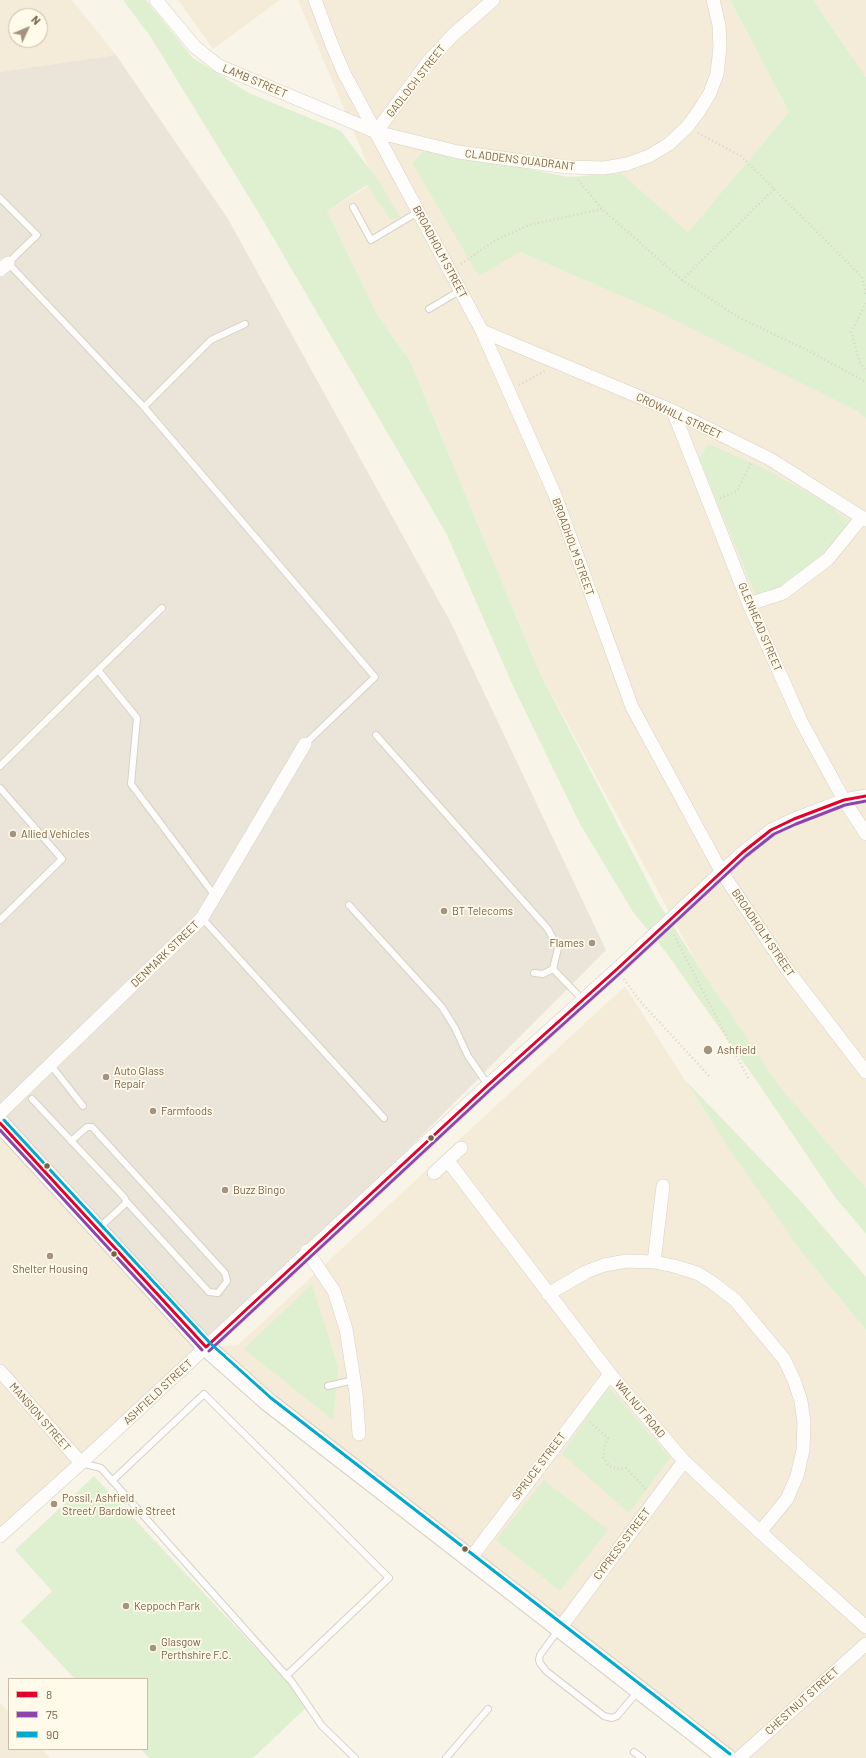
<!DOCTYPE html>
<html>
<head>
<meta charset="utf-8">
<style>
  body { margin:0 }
  #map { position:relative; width:866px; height:1758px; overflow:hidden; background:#f8f4e8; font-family:Barlow,sans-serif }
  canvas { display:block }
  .legend { position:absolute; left:8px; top:1678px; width:140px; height:72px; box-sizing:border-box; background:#fffaea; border:1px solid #c9bca8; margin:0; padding:5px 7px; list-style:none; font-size:12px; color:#795f46 }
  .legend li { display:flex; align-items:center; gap:8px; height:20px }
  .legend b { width:20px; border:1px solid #c9bca8 }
  .north { position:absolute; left:8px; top:8px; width:40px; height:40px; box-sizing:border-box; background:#fffaea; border:1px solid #c9bca8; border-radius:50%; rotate:46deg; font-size:11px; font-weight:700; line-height:16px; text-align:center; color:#795f46 }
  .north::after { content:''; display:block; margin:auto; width:14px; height:18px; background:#a5937f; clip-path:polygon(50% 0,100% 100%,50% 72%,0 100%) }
</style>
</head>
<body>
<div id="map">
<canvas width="866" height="1758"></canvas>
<ul class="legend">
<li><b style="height:5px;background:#e4002b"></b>8</li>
<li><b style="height:5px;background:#8e44ad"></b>75</li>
<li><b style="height:5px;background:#00a9ce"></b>90</li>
</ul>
<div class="north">N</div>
</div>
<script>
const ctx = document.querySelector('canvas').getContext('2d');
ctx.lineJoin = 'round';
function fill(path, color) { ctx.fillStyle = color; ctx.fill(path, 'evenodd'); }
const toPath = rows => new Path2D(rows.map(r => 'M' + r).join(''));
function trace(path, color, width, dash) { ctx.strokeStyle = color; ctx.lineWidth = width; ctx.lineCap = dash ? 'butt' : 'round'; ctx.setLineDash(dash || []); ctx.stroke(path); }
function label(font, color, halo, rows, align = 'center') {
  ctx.font = font + ' Barlow,sans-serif'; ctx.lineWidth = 3.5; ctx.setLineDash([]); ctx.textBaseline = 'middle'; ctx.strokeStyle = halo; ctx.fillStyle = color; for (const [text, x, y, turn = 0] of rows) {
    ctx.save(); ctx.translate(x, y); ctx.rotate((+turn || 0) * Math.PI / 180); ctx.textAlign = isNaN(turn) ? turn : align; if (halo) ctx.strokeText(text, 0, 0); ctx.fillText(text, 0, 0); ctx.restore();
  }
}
fill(toPath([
  [0,0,72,0,116,55,0,72],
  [16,16,40,16,40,40,16,40],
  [178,0,280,0,213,49],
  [298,0,730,0,789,112,688,232,609,163,481,156,520,252,656,311,853,409,866,418,866,1188,777,1083,698,965,538,669,410,361,378,316,327,211,375,182],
  [813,0,866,0,866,77],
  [625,986,704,1110,800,1250,866,1330,866,1758,727,1758,206,1347,0,1536,0,1123,206,1347,238,1345],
  [0,1703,9,1713,9,1749,42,1749,50,1758,0,1758]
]), '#f4ecd8');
fill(toPath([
  [116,55,228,219,451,623,606,950,307,1251,206,1347,0,1123,0,72]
]), '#ebe4d9');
fill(toPath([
  [123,0,146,0,193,58,249,93,341,131,380,183,400,217,390,219,367,185,327,211,378,316,410,361,538,669,658,902,698,965,777,1083,866,1188,866,1234,835,1197,756,1080,665,951,633,912,580,824,513,686,446,533,260,215,150,36],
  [730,0,813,0,866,77,866,418,853,409,656,311,520,252,479,276,412,163,426,149,569,177,621,173,688,232,789,112],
  [709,444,765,469,825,502,850,523,827,555,789,583,757,598,699,458],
  [686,1081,799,1199,866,1277,866,1330,800,1250,728,1147],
  [312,1284,338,1367,333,1420,244,1349],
  [608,1386,670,1458,629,1513,562,1454],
  [94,1476,309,1705,253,1758,149,1758,141,1749,147,1749,147,1679,75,1679,21,1621,52,1591,15,1550],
  [544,1480,608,1530,560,1591,496,1540]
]), '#dff0d1');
const service = toPath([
  [0,198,37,235,8,263,144,407,375,677,305,744],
  [353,207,371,240,418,212],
  [429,309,461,290],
  [144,407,211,340,245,324],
  [162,608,98,670,137,718,131,784,215,896],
  [376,735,548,929,558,948,553,969],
  [0,766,98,670],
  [0,788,62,859,0,920],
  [349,905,442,1007,455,1028,468,1056,488,1085],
  [202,918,384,1118],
  [553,969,582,999],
  [534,973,543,974,553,969],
  [50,1064,83,1106],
  [32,1099,124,1197,126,1201,209,1292,218,1293,227,1281,225,1273,92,1127,87,1127,71,1141],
  [99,1228,125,1204,126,1201],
  [328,1386,354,1380],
  [81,1463,101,1468,292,1682,322,1726,355,1758],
  [112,1481,204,1394,389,1578,286,1676],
  [559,1629,540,1655,539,1660,540,1663,546,1671,604,1716,612,1718,617,1716,639,1690],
  [634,1752,642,1758],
  [446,1758,488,1709]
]);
const minor = toPath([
  [156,0,195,47,219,66,376,132,458,152,567,167,604,168,627,164,649,156,669,144,687,127,699,111,710,93,717,74,720,47,719,25,713,0],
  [315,0,332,45,344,73,482,331,555,495,632,707,721,871,786,968,866,1072],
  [376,132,428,62,453,35,493,0],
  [0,270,8,263],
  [482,331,673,411,770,459,866,520],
  [673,411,749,604,801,721,844,800,866,834],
  [749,604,783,593,828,559,862,517],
  [0,1113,202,918,305,744],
  [448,1161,610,1374,684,1461,760,1532,866,1627],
  [434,1173,461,1148],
  [307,1251,334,1291,346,1329,356,1393,359,1434],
  [654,1262,663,1186],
  [548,1294,586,1272,604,1265,627,1261,654,1262,674,1266,697,1273,713,1283,735,1300,784,1359,794,1380,801,1401,804,1423,803,1450,797,1476,787,1499,760,1532],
  [0,1371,81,1463],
  [0,1536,81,1463,488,1085,616,970,743,852,771,830,794,819,844,800,866,796],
  [470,1559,610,1374],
  [560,1628,684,1461],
  [739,1758,866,1644]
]);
const secondary = toPath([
  [0,1123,206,1347,268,1402,727,1758]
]);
trace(service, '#d7d1c7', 8);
trace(minor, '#d7d1c7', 14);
trace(secondary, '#d7d0c4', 20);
trace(toPath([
  [698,133,741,156,862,277,866,294],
  [578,180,602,209,682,280,738,317,807,350,866,382],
  [461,264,496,240,529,225,602,209],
  [682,280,774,189],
  [866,303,851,332,860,363,866,371],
  [519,385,545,371],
  [720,498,737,491,751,463],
  [674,935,749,1080],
  [624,979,639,1000,711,1078],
  [590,1422,608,1438,605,1445,603,1457,609,1466,617,1469,626,1468,647,1490]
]), '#dbd4cb', 2.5, [1, 3]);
trace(service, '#fefdfc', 6);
trace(minor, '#fefdfc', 13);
trace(secondary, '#fefdfc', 18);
trace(toPath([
  [0,1123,206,1347],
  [206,1347,488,1085,616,970,743,852,771,830,794,819,844,800,866,796]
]), '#e4002b', 3);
trace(toPath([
  [0,1130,202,1350],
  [209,1351,491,1089,619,974,746,856,774,834,796,824,845,805,866,801]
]), '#8e44ad', 3);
trace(toPath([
  [4,1120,210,1343,271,1398,730,1754]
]), '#00a9ce', 3);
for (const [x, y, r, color] of [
  [13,834,4,"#a5937f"],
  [444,911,4,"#a5937f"],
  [592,943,4,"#a5937f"],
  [708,1050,5,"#a5937f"],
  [106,1077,4,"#a5937f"],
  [153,1111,4,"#a5937f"],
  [431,1138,3.5,"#795f46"],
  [47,1166,3.5,"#795f46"],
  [225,1190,4,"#a5937f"],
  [114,1254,3.5,"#795f46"],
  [50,1256,4,"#a5937f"],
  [54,1504,4,"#a5937f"],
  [465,1549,3.5,"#795f46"],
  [126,1606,4,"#a5937f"],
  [153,1648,4,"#a5937f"]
]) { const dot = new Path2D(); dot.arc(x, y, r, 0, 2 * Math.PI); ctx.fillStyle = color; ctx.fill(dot); trace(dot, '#fffaea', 1.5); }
label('11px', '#795f46', '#fffaea', [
  ["LAMB STREET",255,81,23],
  ["GADLOCH STREET",416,81,-52],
  ["CLADDENS QUADRANT",520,160,7],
  ["BROADHOLM STREET",440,252,62],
  ["CROWHILL STREET",679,416,25],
  ["BROADHOLM STREET",573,547,70],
  ["GLENHEAD STREET",760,627,67],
  ["BROADHOLM STREET",763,933,56],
  ["DENMARK STREET",165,954,-44],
  ["ASHFIELD STREET",158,1392,-43],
  ["WALNUT ROAD",640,1409,50],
  ["MANSION STREET",40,1417,49],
  ["SPRUCE STREET",539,1466,-53],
  ["CYPRESS STREET",622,1544,-53],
  ["CHESTNUT STREET",802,1701,-42]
]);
label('11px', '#795f46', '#fffaea', [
  ["Allied Vehicles",21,834],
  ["BT Telecoms",452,911],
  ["Flames",584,943,"right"],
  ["Ashfield",717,1050],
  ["Auto Glass",114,1071],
  ["Repair",114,1084],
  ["Farmfoods",161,1111],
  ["Buzz Bingo",233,1190],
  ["Shelter Housing",50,1269,"center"],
  ["Possil, Ashfield",62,1498],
  ["Street/ Bardowie Street",62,1511],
  ["Keppoch Park",134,1606],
  ["Glasgow",161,1642],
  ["Perthshire F.C.",161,1655]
], 'left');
</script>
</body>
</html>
